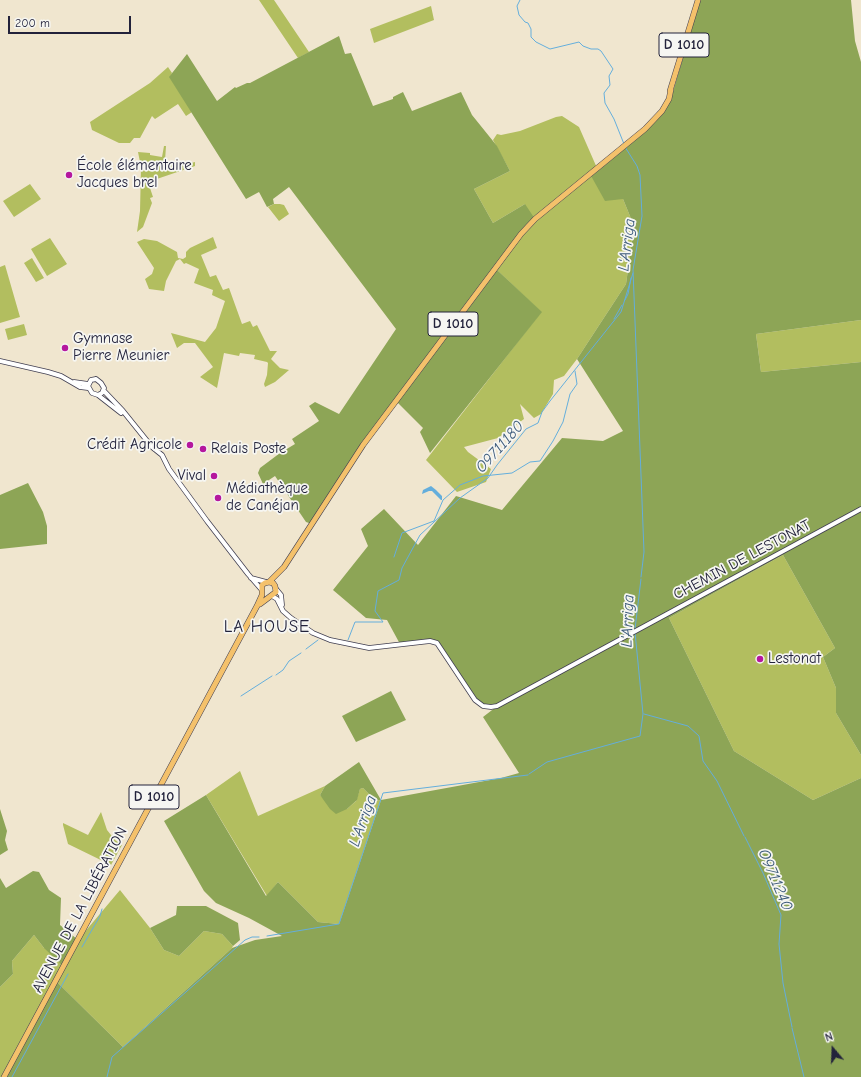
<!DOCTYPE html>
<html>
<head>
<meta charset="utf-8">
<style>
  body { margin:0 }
  #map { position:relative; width:861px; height:1077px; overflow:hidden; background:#f0e6cf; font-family:"Comic Neue",sans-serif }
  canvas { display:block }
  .north { position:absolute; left:813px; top:1029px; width:40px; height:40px; -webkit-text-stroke:3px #f6f6f2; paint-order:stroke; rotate:341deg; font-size:11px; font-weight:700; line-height:16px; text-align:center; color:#22223b }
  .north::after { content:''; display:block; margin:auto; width:14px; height:18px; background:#22223b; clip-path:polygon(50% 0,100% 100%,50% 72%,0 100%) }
  .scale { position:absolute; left:8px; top:16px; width:123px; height:18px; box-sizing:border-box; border:2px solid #22223b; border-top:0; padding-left:5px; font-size:12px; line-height:14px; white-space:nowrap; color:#22223b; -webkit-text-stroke:3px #f6f6f2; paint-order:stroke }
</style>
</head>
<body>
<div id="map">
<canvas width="861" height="1077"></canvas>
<div class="north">N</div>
<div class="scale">200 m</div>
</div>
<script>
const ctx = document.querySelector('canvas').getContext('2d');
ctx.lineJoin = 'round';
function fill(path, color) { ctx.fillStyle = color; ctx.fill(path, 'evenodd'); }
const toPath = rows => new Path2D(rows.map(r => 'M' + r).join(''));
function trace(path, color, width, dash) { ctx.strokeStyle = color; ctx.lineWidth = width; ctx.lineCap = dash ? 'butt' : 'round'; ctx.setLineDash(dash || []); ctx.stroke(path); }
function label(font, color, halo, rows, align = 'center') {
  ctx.font = font + ' "Comic Neue",sans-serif'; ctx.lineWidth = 3.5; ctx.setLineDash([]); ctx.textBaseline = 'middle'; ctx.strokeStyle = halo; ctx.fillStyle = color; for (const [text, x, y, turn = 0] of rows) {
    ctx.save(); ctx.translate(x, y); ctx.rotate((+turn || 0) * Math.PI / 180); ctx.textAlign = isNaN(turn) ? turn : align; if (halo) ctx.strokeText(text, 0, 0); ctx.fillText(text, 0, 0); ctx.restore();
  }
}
fill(toPath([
  [259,0,274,0,309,52,298,58],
  [431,6,434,20,374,43,370,29],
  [168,67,172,73,170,77,192,112,186,116,178,104,155,119,152,116,140,138,134,138,130,143,119,143,92,130,90,122,150,83],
  [562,116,579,127,597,168,623,199,634,226,626,284,577,359,564,376,554,380,553,394,541,414,534,418,520,404,524,419,498,438,464,447,468,452,491,469,486,482,457,492,426,460,541,312,495,268,525,204,493,223,474,189,510,171,493,140,497,134,501,135,520,131,556,117],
  [164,146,166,146,165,161,191,163,195,162,195,166,148,182,153,197,150,198,152,203,143,227,137,232,140,211,141,167,138,152,150,153,150,155,162,157],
  [30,184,41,199,14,217,3,201],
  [274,204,280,204,284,205,289,214,279,221,268,207],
  [213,237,217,248,201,255,210,277,216,275,223,290,229,288,242,324,250,321,253,327,257,325,270,351,277,351,271,359,280,368,289,370,275,382,265,387,264,384,267,375,268,363,267,362,254,359,255,355,240,353,239,356,224,353,217,388,200,377,213,367,195,343,184,343,177,348,171,333,205,342,216,328,225,301,212,295,213,290,194,283,199,269,186,263,184,264,180,259,176,261,166,281,164,291,149,289,145,279,152,274,154,268,137,242,144,239,157,241,177,252,178,258,183,259,186,257,186,252,190,248],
  [50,238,67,264,47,276,31,249],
  [32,258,44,278,36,282,24,263],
  [5,265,20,317,0,323,0,267],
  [861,320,861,362,761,372,756,334],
  [24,324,27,335,8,340,5,329],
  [783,555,835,648,823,657,836,688,836,713,861,755,861,778,813,800,734,751,669,618],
  [240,771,258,816,325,786,320,795,323,798,347,809,356,801,360,789,363,788,376,801,381,800,339,924,318,922,278,882,267,896,206,795],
  [101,812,107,830,115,840,122,845,111,865,68,844,63,825,63,823,88,835],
  [120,890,150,928,164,950,179,956,204,931,222,934,233,946,232,948,123,1047,56,981,4,1077,0,1077,0,987,13,974,12,961,34,935,44,948,78,940]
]), '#b2be5f');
fill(toPath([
  [700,0,851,0,855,41,861,62,861,320,756,334,761,372,861,362,861,755,836,713,836,688,823,657,835,648,783,555,669,618,734,751,813,800,861,778,861,1077,4,1077,56,981,123,1047,232,948,255,940,282,936,249,918,216,903,204,891,164,821,206,795,266,896,278,882,318,922,339,924,381,800,376,801,363,788,360,789,357,800,347,809,336,814,330,809,320,795,325,786,359,762,381,800,501,778,519,773,483,717,496,707,491,707,479,703,434,642,400,644,387,620,366,618,333,590,368,546,361,529,384,509,418,545,456,496,502,510,562,438,603,441,623,431,577,359,626,284,634,226,623,199,605,201,590,174,641,132,670,102],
  [339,36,345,54,351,53,373,106,393,99,393,97,403,92,412,111,461,92,472,115,497,146,510,171,474,189,493,223,525,204,535,219,495,268,542,312,430,453,420,432,423,428,396,401,312,524,306,522,275,476,263,484,258,473,260,468,280,453,295,444,292,439,319,421,309,406,315,402,339,414,396,329,289,187,273,199,274,204,267,207,259,192,246,199,169,77,187,54,217,101,235,87,236,88,247,83,250,83],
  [28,483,43,512,47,526,47,544,0,549,0,495],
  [391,691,406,720,356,742,342,716],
  [0,809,7,831,5,840,8,850,0,855],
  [33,871,39,872,49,890,61,898,60,925,78,940,63,966,44,948,34,935,12,961,13,974,0,987,0,878,6,888],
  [177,906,206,906,238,923,240,940,233,946,222,934,204,931,179,956,164,950,150,928,176,915]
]), '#8da556');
fill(toPath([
  [431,486,436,490,442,496,442,500,441,500,432,491,429,491,422,494,423,490]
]), '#64aedc');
trace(toPath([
  [520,0,517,6,519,15,525,22,528,23,531,29,531,37,536,42,550,49,579,42,583,46,591,49,598,49,601,51,613,69,609,76,610,85,604,93,605,103,614,119,624,144],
  [625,147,637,166,640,175,642,216,633,270,644,552,641,577],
  [625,300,628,294,631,278],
  [614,319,622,305],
  [394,557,402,533,434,521,443,500,460,485,483,476,512,473,530,462,540,461,553,441,563,422,570,394,577,384,575,371],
  [635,629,641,579],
  [348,640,355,622,383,622,375,611,378,591,399,580,402,568,420,535,460,498,488,478,497,465,526,429,538,423,542,412,550,401,621,312,633,273],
  [306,649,318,640],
  [276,675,283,670,289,661,301,653],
  [241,696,272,676],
  [644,714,688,726,699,736,703,761,717,781,744,836],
  [529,774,547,762,640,736,643,714,635,632],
  [745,837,763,873,781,915,779,944,783,983,792,1027],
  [267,936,339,924,383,793,528,775],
  [82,947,100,916,102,909],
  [792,1028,804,1077],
  [12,1077,68,974],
  [107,1077,112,1057,245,940,252,937,259,937]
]), '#64aedc', 1);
const tertiary = toPath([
  [0,361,48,372,61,376,80,387,88,388],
  [96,379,101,383,104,388,102,393,98,395,92,393,88,386,91,380,96,379],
  [74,382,88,384],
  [104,391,123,411,152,447,162,455,169,469,207,521,248,574,261,589],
  [98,395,121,413],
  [251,578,266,582],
  [276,589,281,595,282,605],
  [272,596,277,599,283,611,291,618,313,633,330,640,369,648,430,641,437,643,475,700,483,706,491,707,497,706,558,673,861,509]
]);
const primary = toPath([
  [670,91,698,0],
  [260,604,276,592,275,586,273,583,269,582],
  [4,1077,257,606,262,595,262,585,265,583,269,582,284,567,363,445,521,234,535,219,645,129,662,111,669,99,671,89]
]);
trace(tertiary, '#413f51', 5.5);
trace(primary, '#413f51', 6);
trace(tertiary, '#fff', 4);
trace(primary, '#f4c16b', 5);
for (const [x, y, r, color] of [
  [69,175,4,"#b5179e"],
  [65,348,4,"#b5179e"],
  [190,445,4,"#b5179e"],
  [203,449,4,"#b5179e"],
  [214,476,4,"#b5179e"],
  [218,498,4,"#b5179e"],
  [760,659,4,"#b5179e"]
]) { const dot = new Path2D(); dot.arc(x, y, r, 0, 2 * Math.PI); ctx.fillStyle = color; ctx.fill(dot); trace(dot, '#f6f6f2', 1.5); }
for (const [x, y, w] of [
  [684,45,50],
  [453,324,50],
  [154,797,50]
]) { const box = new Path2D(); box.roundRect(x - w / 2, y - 12, w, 24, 3); ctx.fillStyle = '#f6f6f2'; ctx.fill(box); trace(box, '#22223b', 1); }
label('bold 14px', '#22223b', null, [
  ["D 1010",684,45],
  ["D 1010",453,324],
  ["D 1010",154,797]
]);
label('15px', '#22223b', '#f6f6f2', [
  ["École élémentaire",77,166],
  ["Jacques brel",77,183],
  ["Gymnase",73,339],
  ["Pierre Meunier",73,356],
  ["Crédit Agricole",182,445,"right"],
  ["Relais Poste",211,449],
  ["Vival",206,476,"right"],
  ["Médiathèque",226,489],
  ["de Canéjan",226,506],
  ["Lestonat",768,659]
], 'left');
label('15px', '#22223b', '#f6f6f2', [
  ["CHEMIN DE LESTONAT",742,560,-28],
  ["AVENUE DE LA LIBÉRATION",80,910,-62]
]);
label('italic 16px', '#3c5a7b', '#f6f6f2', [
  ["L'Arriga",627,245,-83],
  ["O9711180",500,447,-48],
  ["L'Arriga",628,621,-88],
  ["L'Arriga",363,821,-70],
  ["O9711240",775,880,67]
]);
ctx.letterSpacing = '1px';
label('17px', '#22223b', '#f6f6f2', [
  ["LA HOUSE",267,627]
]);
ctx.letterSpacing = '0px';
</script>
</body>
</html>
